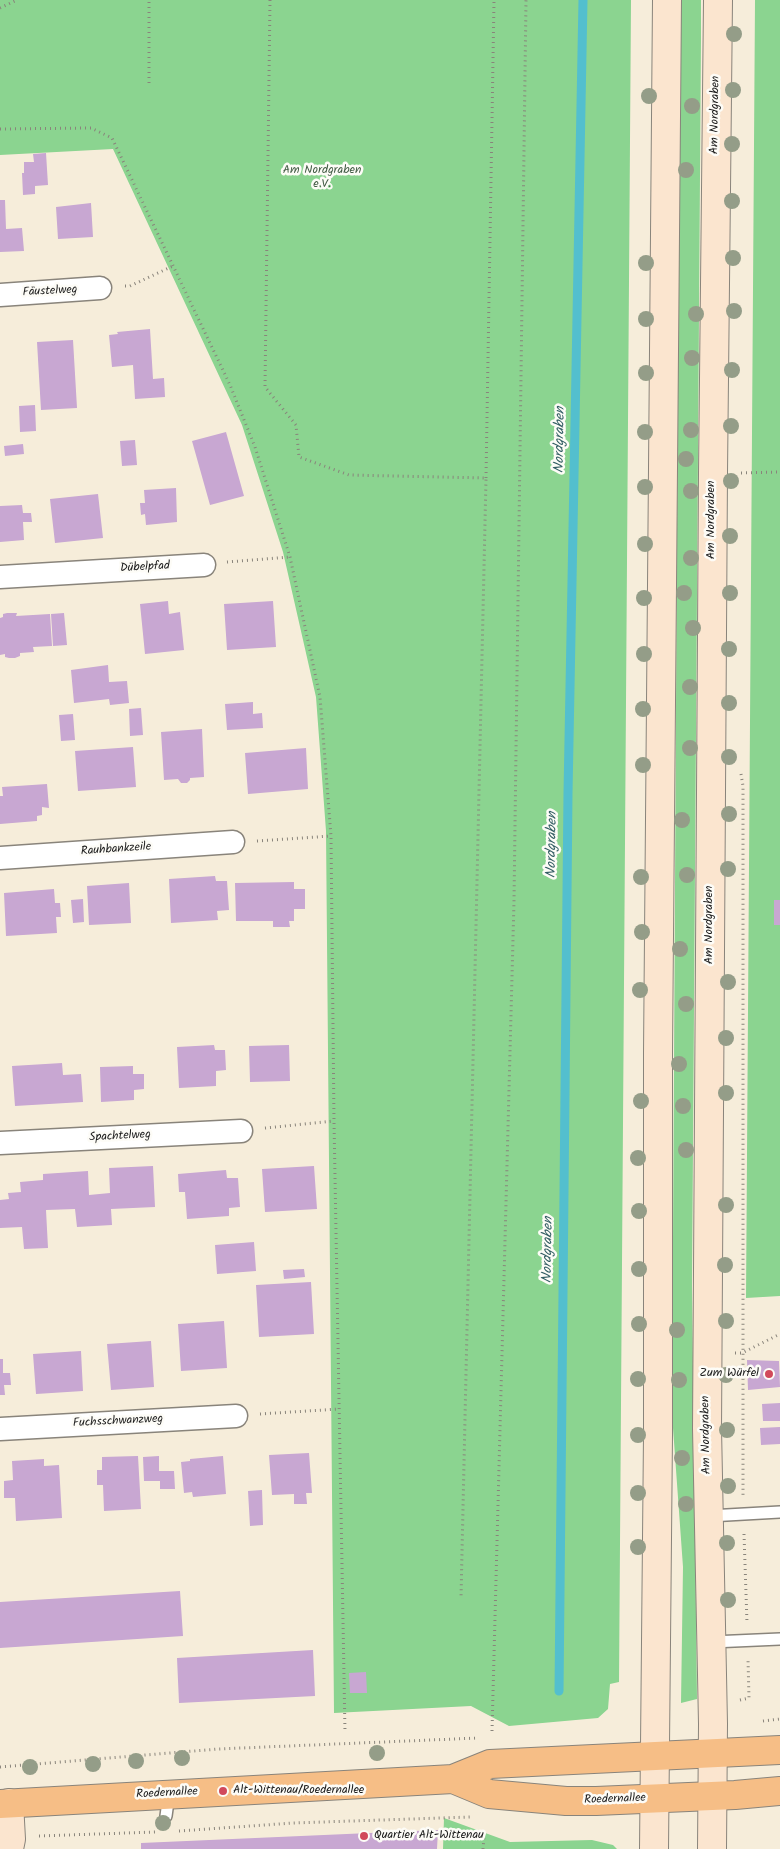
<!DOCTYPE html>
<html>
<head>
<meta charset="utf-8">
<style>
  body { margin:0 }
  canvas { display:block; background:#f6edda }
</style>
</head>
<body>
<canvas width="780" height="1849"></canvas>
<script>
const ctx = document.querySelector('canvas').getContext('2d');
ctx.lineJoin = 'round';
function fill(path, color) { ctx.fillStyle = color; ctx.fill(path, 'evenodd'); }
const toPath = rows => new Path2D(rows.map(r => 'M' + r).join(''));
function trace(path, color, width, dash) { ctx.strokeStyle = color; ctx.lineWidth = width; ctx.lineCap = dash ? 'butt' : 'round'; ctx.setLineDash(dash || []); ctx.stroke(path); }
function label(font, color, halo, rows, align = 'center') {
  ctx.font = font + ' Kalam,sans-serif'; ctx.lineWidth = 5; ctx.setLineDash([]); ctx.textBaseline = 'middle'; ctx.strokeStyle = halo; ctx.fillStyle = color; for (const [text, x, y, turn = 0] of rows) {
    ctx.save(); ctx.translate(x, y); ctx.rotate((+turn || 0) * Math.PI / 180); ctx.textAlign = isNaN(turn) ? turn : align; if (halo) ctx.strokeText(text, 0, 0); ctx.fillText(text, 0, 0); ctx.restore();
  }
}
fill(toPath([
  [0,0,631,0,619,1682,610,1684,608,1709,598,1718,509,1726,471,1706,334,1713,326,831,316,697,283,552,242,425,113,149,0,155],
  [680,0,701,0,701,37,692,1286,697,1699,681,1703,683,1567,672,1414],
  [755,0,780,0,780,1296,746,1298],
  [444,1818,510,1842,592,1840,613,1845,617,1849,443,1849]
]), '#8bd490');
trace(toPath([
  [559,1691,568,793,583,0]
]), '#53bfce', 9);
fill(toPath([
  [46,153,48,185,35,186,35,194,23,195,22,173,24,173,24,162,34,162,33,154],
  [0,200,5,200,6,229,22,228,24,251,0,252],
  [91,203,93,237,58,239,56,207],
  [150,329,153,379,164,378,165,397,135,399,133,365,112,367,109,335,118,334,117,332],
  [73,340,77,408,41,410,37,342],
  [35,405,36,431,20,432,19,406],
  [226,432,244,496,210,505,192,441],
  [135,440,137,465,122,466,120,441],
  [23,444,24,454,5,456,4,446],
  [176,488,177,522,146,525,145,514,141,515,140,503,145,503,144,490],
  [98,494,103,538,55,543,50,499],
  [22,505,23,513,31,513,32,522,23,522,24,540,0,542,0,506],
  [168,601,169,614,180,612,184,650,145,654,140,604],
  [273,601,276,647,227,650,224,604],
  [7,613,17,613,16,616,50,614,52,646,33,647,34,652,20,653,20,656,15,658,9,658,5,657,5,654,0,655,0,618,3,617,3,614],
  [64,613,67,645,53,646,51,614],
  [108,665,109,682,127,681,129,703,110,705,109,699,74,703,71,670],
  [253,702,253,714,262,713,263,728,227,730,225,704],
  [141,708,143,735,130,736,129,709],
  [73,714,75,740,61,741,59,715],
  [202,729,204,777,190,778,190,780,187,783,181,783,178,779,164,780,161,732],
  [133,747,136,787,78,791,75,751],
  [306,748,308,789,248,794,245,753],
  [47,784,49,808,42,807,42,815,37,816,37,821,0,824,0,796,3,796,2,787],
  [215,876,216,881,227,881,229,910,217,911,218,920,171,923,169,879],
  [294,882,294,889,305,889,305,909,294,909,294,921,289,921,290,927,273,927,273,921,236,921,235,883],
  [129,883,131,923,89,925,87,886],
  [54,889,55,903,60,903,61,917,56,917,57,933,6,936,4,893],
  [83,899,84,922,73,923,71,900],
  [774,900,780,900,780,925,774,925],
  [214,1045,215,1050,225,1050,226,1070,216,1071,216,1086,179,1088,177,1047],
  [289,1045,290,1081,250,1082,249,1046],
  [62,1063,63,1075,81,1074,83,1102,15,1106,12,1066],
  [133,1066,133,1074,144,1074,144,1089,134,1090,134,1100,101,1102,100,1067],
  [153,1166,155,1207,111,1209,112,1225,77,1227,75,1209,46,1210,48,1248,24,1249,22,1227,0,1228,0,1200,9,1199,8,1193,21,1192,20,1182,43,1180,43,1174,88,1171,89,1195,110,1193,109,1168],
  [314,1166,317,1209,265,1212,262,1169],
  [226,1170,227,1178,238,1178,240,1207,229,1208,229,1216,187,1219,185,1192,179,1192,178,1174],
  [254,1242,256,1271,217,1274,215,1245],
  [304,1269,305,1277,284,1279,283,1270],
  [311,1282,314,1334,259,1337,256,1285],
  [224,1321,227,1368,181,1371,178,1324],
  [151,1341,154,1387,111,1390,107,1344],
  [81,1351,83,1391,36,1394,33,1354],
  [0,1359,3,1359,3,1373,10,1373,11,1385,4,1385,5,1395,0,1395],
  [747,1360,779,1361,780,1387,748,1390],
  [780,1403,780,1421,763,1421,762,1404],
  [780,1427,780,1444,761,1445,760,1428],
  [309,1453,312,1493,306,1493,307,1504,294,1504,294,1494,272,1495,269,1455],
  [138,1456,141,1509,104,1511,103,1485,97,1485,97,1470,102,1470,102,1457],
  [159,1456,159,1471,174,1471,175,1489,160,1489,160,1481,144,1481,143,1457],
  [223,1456,226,1494,193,1497,192,1492,184,1493,181,1462,190,1461,190,1459],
  [44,1459,44,1466,59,1465,62,1518,16,1521,15,1498,4,1498,4,1481,13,1480,12,1461],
  [262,1490,263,1525,250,1526,248,1491],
  [180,1591,183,1636,0,1648,0,1602],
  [313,1650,315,1696,179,1703,177,1658],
  [366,1672,367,1693,350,1693,349,1673],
  [438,1830,437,1849,141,1849,141,1843]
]), '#c8a7d2');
const lane = toPath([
  [709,1516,780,1512],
  [712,1642,780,1639],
  [166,1816,169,1794]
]);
const street = toPath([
  [0,295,100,288],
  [0,577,204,565],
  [0,858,233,842],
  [0,1143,241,1131],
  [0,1429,236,1416]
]);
const secondary = toPath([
  [9,1849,11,1839,9,1803],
  [654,1849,658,1435,658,1053,667,0],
  [712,1849,713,1724,707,1428,713,473,718,0]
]);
const primary = toPath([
  [453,1779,489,1794,566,1801,596,1801,735,1795,780,1791],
  [0,1804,453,1779,490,1764,780,1750]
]);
trace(lane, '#89847b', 14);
trace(street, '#89847b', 25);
trace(secondary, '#89847b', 30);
trace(primary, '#89847b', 30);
trace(toPath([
  [270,0,265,387,296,425,299,457,349,475,486,478,461,1598],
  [0,8,17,0],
  [149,83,149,0],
  [0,129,91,128,112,138,230,385,255,447,290,557,320,697,331,836,334,1121,345,1732],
  [125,286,130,286,173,266],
  [741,473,780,472],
  [486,478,494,0],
  [227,562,290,557],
  [741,774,743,786,743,1495],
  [257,841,331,836],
  [265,1128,334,1121],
  [735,1353,742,1353,780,1334],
  [260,1414,339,1409],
  [744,1534,747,1623],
  [740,1700,749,1698,748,1659],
  [763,1721,780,1719],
  [492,1731,514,901,526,0],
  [0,1767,218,1749,478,1738],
  [179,1831,293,1823,470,1817],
  [39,1836,155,1832],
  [483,1849,484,1837]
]), '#89847b', 3, [1, 4]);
trace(lane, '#fff', 11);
trace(street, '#fff', 22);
trace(secondary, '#fbe5cf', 28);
trace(primary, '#f6be86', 28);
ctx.fillStyle = '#949d88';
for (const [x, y] of [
  [734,34],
  [733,90],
  [649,96],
  [692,106],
  [732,144],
  [686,170],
  [732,201],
  [733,258],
  [646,263],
  [734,311],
  [696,314],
  [646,319],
  [692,358],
  [732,370],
  [646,373],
  [731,426],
  [691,430],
  [645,432],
  [686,459],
  [731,481],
  [645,487],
  [691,491],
  [730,536],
  [645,544],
  [691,558],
  [684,593],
  [730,593],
  [644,598],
  [693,628],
  [729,649],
  [644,654],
  [690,687],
  [729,703],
  [643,709],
  [690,748],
  [729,757],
  [643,765],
  [729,814],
  [682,820],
  [728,869],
  [687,875],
  [641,877],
  [642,932],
  [680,949],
  [728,982],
  [640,990],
  [686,1004],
  [726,1038],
  [679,1064],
  [726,1093],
  [641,1101],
  [683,1106],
  [686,1150],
  [638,1158],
  [726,1205],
  [639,1211],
  [725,1265],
  [639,1269],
  [726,1321],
  [639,1324],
  [677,1330],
  [726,1375],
  [638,1379],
  [679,1380],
  [727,1430],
  [638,1435],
  [682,1458],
  [728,1486],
  [638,1493],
  [686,1504],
  [727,1543],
  [638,1547],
  [728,1600],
  [377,1753],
  [182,1758],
  [136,1761],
  [93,1764],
  [30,1767],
  [163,1823]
]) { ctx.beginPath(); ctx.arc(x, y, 8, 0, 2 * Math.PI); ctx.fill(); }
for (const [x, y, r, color] of [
  [769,1374,5,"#d1495b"],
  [223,1791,5,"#d1495b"],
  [364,1836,5,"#d1495b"]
]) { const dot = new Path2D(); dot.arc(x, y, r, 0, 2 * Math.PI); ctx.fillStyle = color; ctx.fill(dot); trace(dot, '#fdfcf7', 2); }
label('12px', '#1c1c1c', '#fdfcf7', [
  ["Am Nordgraben",716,115,-89],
  ["Fäustelweg",50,292,-3],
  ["Am Nordgraben",712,520,-90],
  ["Dübelpfad",145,568,-3],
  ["Rauhbankzeile",116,850,-4],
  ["Am Nordgraben",710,925,-90],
  ["Spachtelweg",120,1137,-3],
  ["Fuchsschwanzweg",118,1422,-3],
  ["Am Nordgraben",707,1435,-91],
  ["Roedernallee",167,1794,-3],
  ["Roedernallee",615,1800,-2]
]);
label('12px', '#435c45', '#fdfcf7', [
  ["Am Nordgraben",322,171],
  ["e.V.",322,185]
]);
label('12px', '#1c1c1c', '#fdfcf7', [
  ["Zum Würfel",759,1374,"right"],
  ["Alt-Wittenau/Roedernallee",233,1791],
  ["Quartier Alt-Wittenau",374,1836]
], 'left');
label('italic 14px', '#325d63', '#fdfcf7', [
  ["Nordgraben",561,440,-89],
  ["Nordgraben",553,845,-89],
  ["Nordgraben",549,1250,-89]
]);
</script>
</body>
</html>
